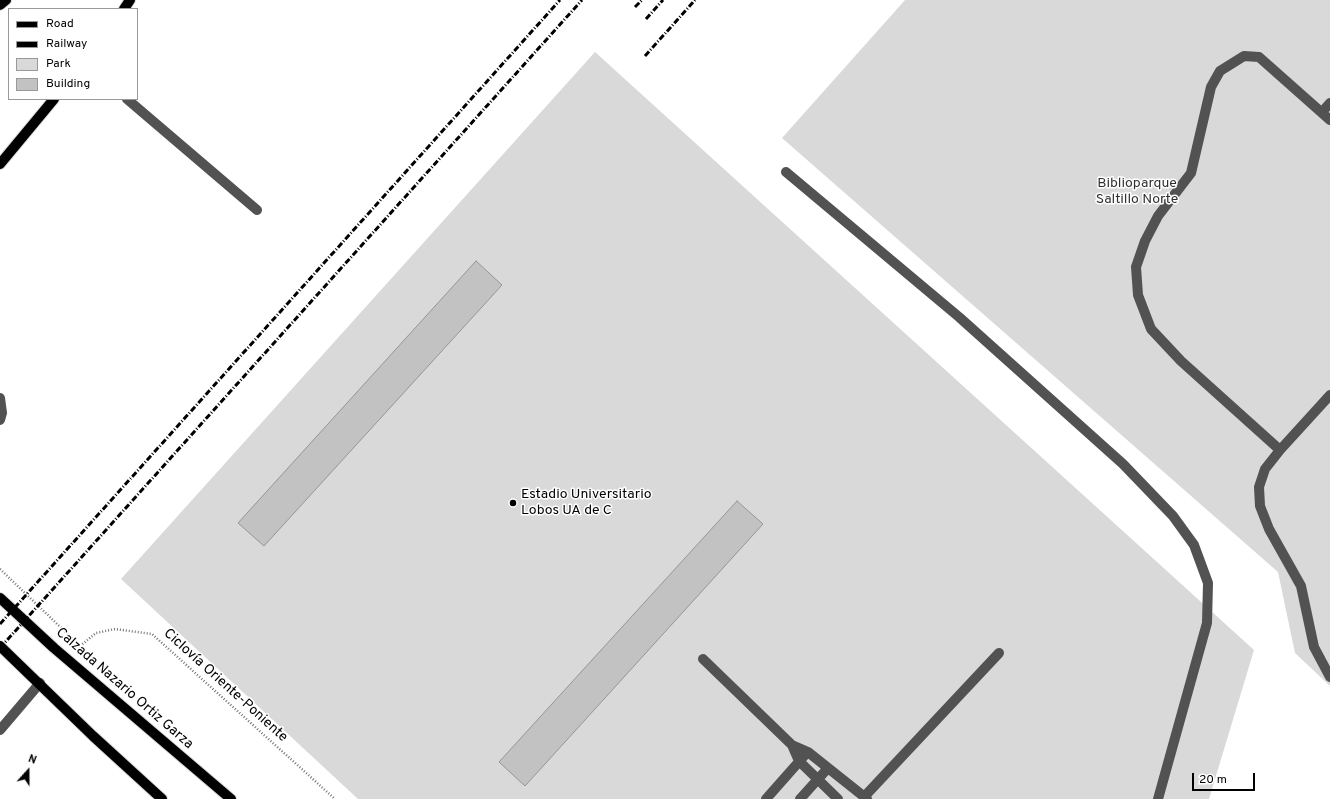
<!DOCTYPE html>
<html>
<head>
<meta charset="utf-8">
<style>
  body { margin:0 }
  #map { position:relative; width:1330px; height:799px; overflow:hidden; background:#fff; font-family:Overpass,sans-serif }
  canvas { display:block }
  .legend { position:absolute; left:8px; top:8px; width:130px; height:92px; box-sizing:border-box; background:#fff; border:1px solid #999; margin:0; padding:5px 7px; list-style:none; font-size:12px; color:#000 }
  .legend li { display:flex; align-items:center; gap:8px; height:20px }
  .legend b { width:20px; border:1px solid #999 }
  .north { position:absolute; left:8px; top:751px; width:40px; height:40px; -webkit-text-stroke:3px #fff; paint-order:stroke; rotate:21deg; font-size:11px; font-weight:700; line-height:16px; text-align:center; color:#000 }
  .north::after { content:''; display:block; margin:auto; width:14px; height:18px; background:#000; clip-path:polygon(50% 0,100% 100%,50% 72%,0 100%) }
  .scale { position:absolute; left:1192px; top:773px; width:63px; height:18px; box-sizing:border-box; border:2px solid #000; border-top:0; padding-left:5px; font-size:12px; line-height:14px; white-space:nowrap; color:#000; -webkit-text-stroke:3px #fff; paint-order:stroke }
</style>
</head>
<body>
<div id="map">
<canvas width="1330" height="799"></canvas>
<ul class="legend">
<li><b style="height:5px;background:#000"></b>Road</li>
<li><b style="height:5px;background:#000"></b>Railway</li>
<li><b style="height:11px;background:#d9d9d9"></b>Park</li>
<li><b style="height:11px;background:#c2c2c2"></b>Building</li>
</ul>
<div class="north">N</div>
<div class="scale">20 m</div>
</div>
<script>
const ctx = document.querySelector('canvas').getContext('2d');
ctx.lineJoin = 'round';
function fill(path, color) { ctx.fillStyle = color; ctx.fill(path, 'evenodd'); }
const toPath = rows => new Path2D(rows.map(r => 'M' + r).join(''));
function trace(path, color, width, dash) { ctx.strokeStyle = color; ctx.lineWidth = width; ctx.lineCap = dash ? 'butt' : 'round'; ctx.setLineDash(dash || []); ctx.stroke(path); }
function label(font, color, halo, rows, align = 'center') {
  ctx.font = font + ' Overpass,sans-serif'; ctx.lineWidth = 3; ctx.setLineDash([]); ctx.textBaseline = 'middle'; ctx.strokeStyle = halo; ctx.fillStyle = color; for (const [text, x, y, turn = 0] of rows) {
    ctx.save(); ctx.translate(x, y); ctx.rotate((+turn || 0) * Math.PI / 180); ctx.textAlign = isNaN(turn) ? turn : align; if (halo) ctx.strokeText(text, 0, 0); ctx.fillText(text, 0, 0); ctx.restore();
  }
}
fill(toPath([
  [905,0,1330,0,1330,686,1295,653,1278,572,782,138],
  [595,52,1254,650,1209,799,358,799,121,579]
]), '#d9d9d9');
const building = toPath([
  [476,261,502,285,264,546,238,523,476,261],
  [737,501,763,524,525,786,499,762,737,501]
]);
fill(building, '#c2c2c2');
trace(building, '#969696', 1);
const major = toPath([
  [0,5,6,0],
  [124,9,130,0],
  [0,164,54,99],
  [0,598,54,648,231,799],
  [0,646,93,736,162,799]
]);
trace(major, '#dbdbdb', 12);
trace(toPath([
  [0,569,80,646,96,633,115,629,152,634,335,799]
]), '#747474', 2.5, [1, 2]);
trace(toPath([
  [127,99,257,210],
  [1322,112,1330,103],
  [786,172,959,317,1123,464,1173,516,1194,545,1208,583,1207,623,1158,799],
  [1330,395,1280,450,1265,469,1259,487,1260,506,1269,529,1301,586,1314,647,1330,677],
  [0,398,2,413,0,420],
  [1280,450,1181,361,1151,329,1138,295,1136,267,1145,241,1158,216,1191,173,1211,87,1220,71,1244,56,1259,57,1330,120],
  [703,659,792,745,808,752,867,799],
  [0,730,40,683],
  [792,745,799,761,838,799],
  [864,797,999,653],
  [766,799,804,756],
  [800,799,828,768]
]), '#525252', 10);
trace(major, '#000', 10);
trace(toPath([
  [635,7,642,0],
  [646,19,663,0],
  [645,56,695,0],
  [0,624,560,0],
  [0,648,582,0]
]), '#000', 3, [6, 2, 1, 2]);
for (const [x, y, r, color] of [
  [513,503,4,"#000"]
]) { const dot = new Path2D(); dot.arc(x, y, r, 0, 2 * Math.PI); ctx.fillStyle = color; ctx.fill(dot); trace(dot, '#fff', 1.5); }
label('14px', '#303030', '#fff', [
  ["Biblioparque",1137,184],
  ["Saltillo Norte",1137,200]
]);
label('14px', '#000', '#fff', [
  ["Estadio Universitario",521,495],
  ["Lobos UA de C",521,511]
], 'left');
label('14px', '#000', '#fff', [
  ["Ciclovía Oriente-Poniente",225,686,42],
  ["Calzada Nazario Ortiz Garza",124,689,41]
]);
</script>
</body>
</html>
